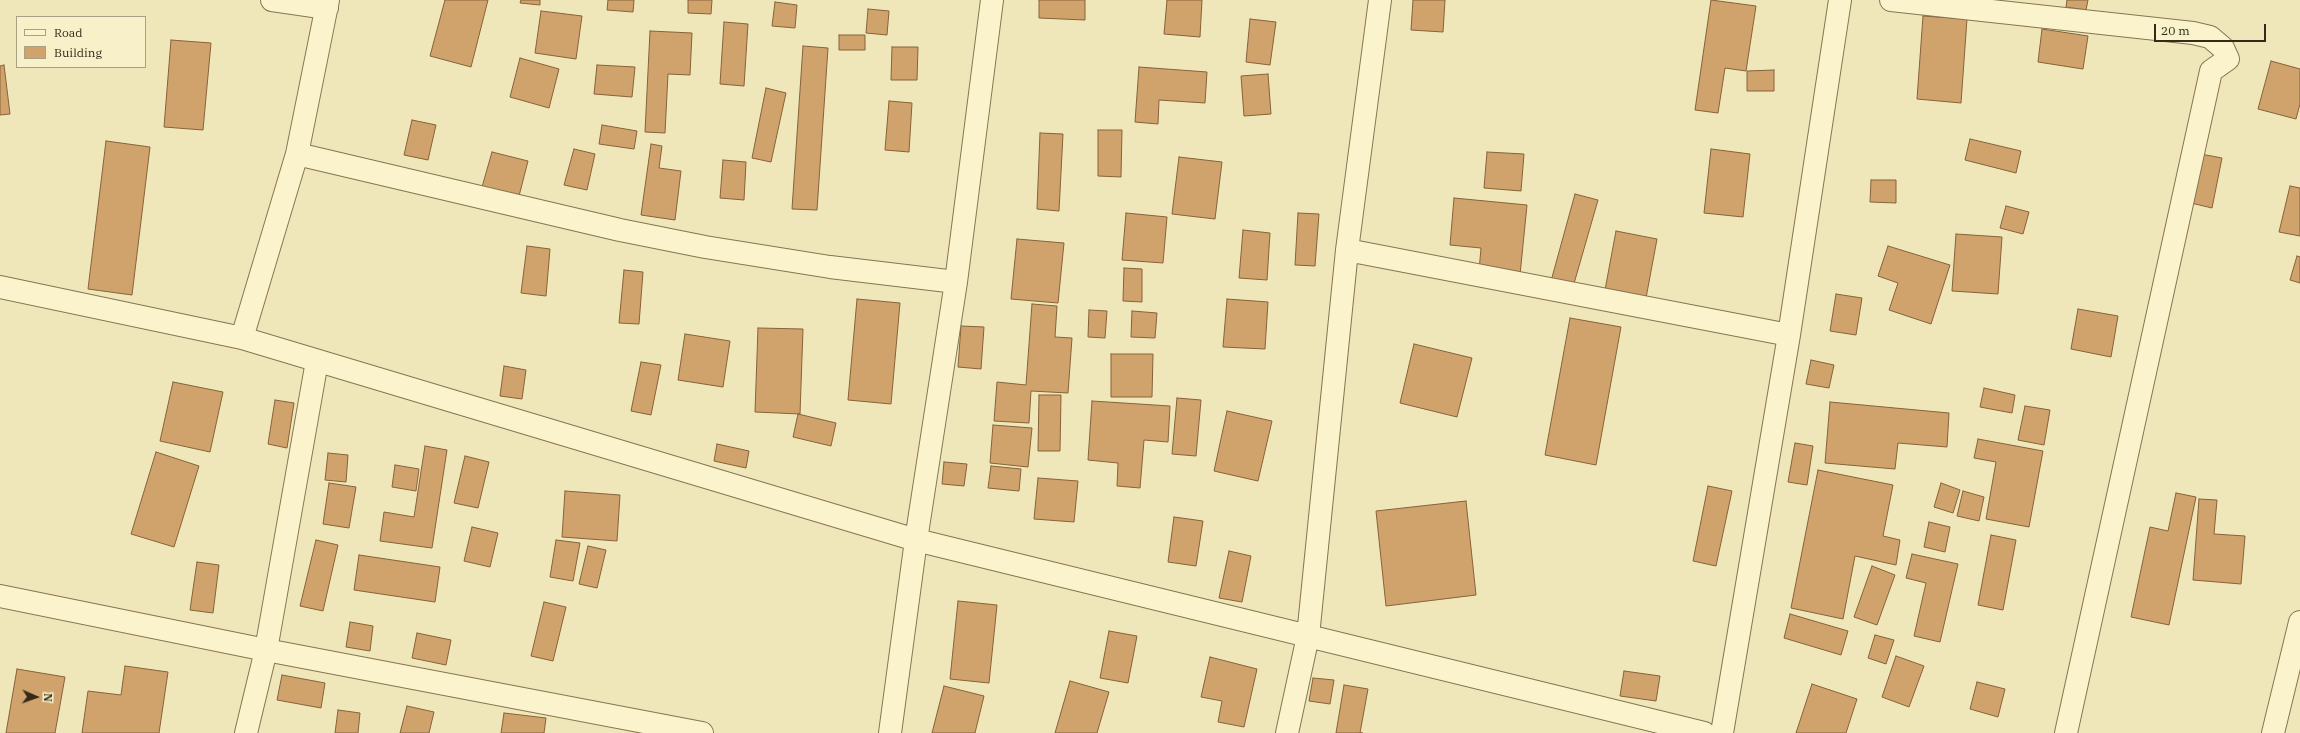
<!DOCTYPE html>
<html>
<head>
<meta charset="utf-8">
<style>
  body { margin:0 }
  #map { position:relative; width:2300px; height:733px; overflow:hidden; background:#efe7b9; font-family:"IBM Plex Serif",serif }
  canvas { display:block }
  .legend { position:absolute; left:16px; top:16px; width:130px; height:52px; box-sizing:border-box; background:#f7f0c9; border:1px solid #a9a183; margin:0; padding:5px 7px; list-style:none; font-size:12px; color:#342a19 }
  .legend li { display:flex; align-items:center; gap:8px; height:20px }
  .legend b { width:20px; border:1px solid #a9a183 }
  .north { position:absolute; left:16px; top:677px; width:40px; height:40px; -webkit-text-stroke:3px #f7f0c9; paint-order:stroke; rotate:92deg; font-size:11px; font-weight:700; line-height:16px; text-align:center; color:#342a19 }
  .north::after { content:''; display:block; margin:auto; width:14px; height:18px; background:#342a19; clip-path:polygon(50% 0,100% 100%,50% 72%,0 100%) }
  .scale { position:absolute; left:2154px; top:24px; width:112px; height:18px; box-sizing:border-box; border:2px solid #342a19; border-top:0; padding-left:5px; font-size:12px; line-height:14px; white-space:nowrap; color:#342a19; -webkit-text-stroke:3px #f7f0c9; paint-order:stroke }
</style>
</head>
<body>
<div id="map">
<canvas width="2300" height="733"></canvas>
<ul class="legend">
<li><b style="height:5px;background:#faf3cc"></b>Road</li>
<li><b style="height:11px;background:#d0a36d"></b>Building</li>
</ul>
<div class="north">N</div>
<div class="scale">20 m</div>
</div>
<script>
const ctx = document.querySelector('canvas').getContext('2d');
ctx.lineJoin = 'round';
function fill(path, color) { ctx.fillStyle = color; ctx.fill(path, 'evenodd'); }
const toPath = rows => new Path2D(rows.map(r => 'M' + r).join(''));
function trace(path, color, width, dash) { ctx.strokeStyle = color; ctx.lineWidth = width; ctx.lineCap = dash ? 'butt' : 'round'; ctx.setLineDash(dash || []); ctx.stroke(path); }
const building = toPath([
  [445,0,488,0,471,67,430,56,445,0],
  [521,0,540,0,540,5,520,3,521,0],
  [608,0,634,0,633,12,607,10,608,0],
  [688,0,712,0,711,14,688,13,688,0],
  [1039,0,1085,0,1085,20,1039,18,1039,0],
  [1167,0,1202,0,1200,37,1164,34,1167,0],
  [1413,0,1445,0,1443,32,1411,30,1413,0],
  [1711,0,1756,6,1746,71,1725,68,1718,113,1695,110,1711,0],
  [2067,0,2088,0,2086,10,2066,7,2067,0],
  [775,2,797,5,795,28,772,26,775,2],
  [868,9,889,11,887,35,866,33,868,9],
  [541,11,582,16,576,59,535,53,541,11],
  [1923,16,1967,19,1961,103,1917,99,1923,16],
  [1250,19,1276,22,1270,65,1246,62,1250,19],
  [724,22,748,24,744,86,720,84,724,22],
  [2042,29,2088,36,2083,69,2038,62,2042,29],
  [650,31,692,33,690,75,668,74,665,133,645,132,650,31],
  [839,35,865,35,865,50,839,50,839,35],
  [171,40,211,43,203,130,164,127,171,40],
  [803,46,828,48,817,210,792,209,803,46],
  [892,47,918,47,917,80,891,80,892,47],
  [520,58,559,69,549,108,510,97,520,58],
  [2271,61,2300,69,2300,104,2296,119,2258,109,2271,61],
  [4,65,10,114,0,115,0,66,4,65],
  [597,65,635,67,632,97,594,94,597,65],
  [1139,67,1207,72,1205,103,1159,100,1158,124,1135,122,1139,67],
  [1774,70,1774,91,1747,91,1747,71,1774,70],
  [1268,74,1271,114,1244,116,1241,76,1268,74],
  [766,88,786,93,771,162,752,158,766,88],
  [889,101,912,103,909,152,885,150,889,101],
  [412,120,436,125,428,160,404,155,412,120],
  [602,125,637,131,634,149,599,144,602,125],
  [1098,130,1122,130,1121,177,1098,176,1098,130],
  [1040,133,1063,134,1059,211,1037,209,1040,133],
  [1970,139,2021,151,2016,173,1965,160,1970,139],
  [106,141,150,147,132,295,88,289,106,141],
  [651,144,662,146,659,168,681,171,675,220,641,215,651,144],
  [574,149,595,154,587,190,564,185,574,149],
  [1711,149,1750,154,1743,217,1704,213,1711,149],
  [492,152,528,161,519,196,482,187,492,152],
  [1487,152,1524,154,1521,191,1484,188,1487,152],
  [2201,154,2222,158,2212,208,2191,203,2201,154],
  [1179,157,1222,162,1215,219,1172,214,1179,157],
  [723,160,746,162,744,200,720,198,723,160],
  [1871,180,1896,180,1896,203,1870,202,1871,180],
  [2290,186,2300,188,2300,236,2279,232,2290,186],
  [1575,194,1598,200,1573,287,1551,281,1575,194],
  [1454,198,1527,205,1520,275,1479,271,1481,248,1450,245,1454,198],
  [2006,206,2029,212,2023,234,2000,228,2006,206],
  [1126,213,1167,217,1163,263,1122,260,1126,213],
  [1298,213,1319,214,1315,266,1295,265,1298,213],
  [1243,230,1270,233,1267,280,1239,278,1243,230],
  [1616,231,1657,239,1646,298,1605,290,1616,231],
  [1956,234,2002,237,1998,294,1952,291,1956,234],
  [1017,239,1064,243,1058,303,1011,299,1017,239],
  [527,246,550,249,546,296,521,293,527,246],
  [1888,246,1950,265,1931,324,1889,310,1898,283,1878,276,1888,246],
  [2297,256,2300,257,2300,283,2290,280,2297,256],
  [1124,268,1142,269,1142,302,1123,301,1124,268],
  [624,270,643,272,639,324,619,323,624,270],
  [1836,294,1862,298,1856,335,1830,331,1836,294],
  [857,299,900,303,891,404,848,400,857,299],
  [1227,299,1268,302,1265,349,1223,347,1227,299],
  [1032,304,1057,306,1055,337,1072,338,1068,393,1031,391,1029,423,994,421,997,382,1026,385,1032,304],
  [2078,309,2118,316,2111,357,2071,349,2078,309],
  [1089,310,1107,311,1105,338,1088,337,1089,310],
  [1132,311,1157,313,1155,338,1131,337,1132,311],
  [1570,318,1621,327,1596,465,1545,455,1570,318],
  [961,326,984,327,981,369,958,367,961,326],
  [758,328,803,329,800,414,755,412,758,328],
  [685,334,730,341,723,387,678,380,685,334],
  [1414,344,1472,358,1457,417,1400,403,1414,344],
  [1111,354,1153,354,1152,397,1111,397,1111,354],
  [1811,360,1834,365,1829,388,1806,384,1811,360],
  [641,362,661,365,651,415,631,411,641,362],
  [504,366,526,370,522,399,500,396,504,366],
  [173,382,223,392,210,452,160,441,173,382],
  [1984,388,2015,395,2012,413,1980,407,1984,388],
  [1039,395,1061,395,1060,451,1038,451,1039,395],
  [1177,398,1201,400,1196,456,1172,454,1177,398],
  [275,400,294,403,287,448,268,444,275,400],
  [1092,401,1170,406,1168,442,1144,440,1140,488,1117,486,1118,463,1088,460,1092,401],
  [1830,402,1949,413,1947,447,1898,443,1895,469,1825,463,1830,402],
  [2025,406,2050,410,2044,445,2018,440,2025,406],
  [1227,411,1272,421,1258,481,1214,471,1227,411],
  [798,414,836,423,831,446,793,437,798,414],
  [993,425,1032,428,1028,467,990,463,993,425],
  [1978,439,2043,451,2029,527,1986,519,1996,462,1974,458,1978,439],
  [1795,443,1813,446,1807,485,1788,482,1795,443],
  [717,444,749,451,746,468,714,461,717,444],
  [425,446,447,450,432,548,380,541,384,512,414,517,425,446],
  [156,452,199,466,174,547,131,534,156,452],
  [328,453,348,455,346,482,325,480,328,453],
  [465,456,489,462,478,508,454,503,465,456],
  [944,462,967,464,964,486,942,484,944,462],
  [395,465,419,469,416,491,392,487,395,465],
  [991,466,1021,469,1019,491,988,488,991,466],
  [1818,470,1893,485,1883,536,1900,540,1896,565,1855,556,1843,619,1791,608,1818,470],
  [1038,478,1078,481,1074,522,1034,519,1038,478],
  [329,483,356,487,349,528,323,524,329,483],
  [1941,483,1960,490,1953,513,1934,507,1941,483],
  [1708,486,1732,491,1716,566,1693,561,1708,486],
  [565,491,620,495,617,541,562,537,565,491],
  [1963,491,1984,497,1979,521,1957,516,1963,491],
  [2176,493,2196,497,2169,625,2131,617,2150,527,2168,531,2176,493],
  [2199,499,2217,500,2214,534,2245,536,2241,584,2193,580,2199,499],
  [1466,501,1476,595,1386,606,1376,511,1466,501],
  [1174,517,1203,521,1196,566,1168,562,1174,517],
  [1929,522,1950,527,1945,552,1924,547,1929,522],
  [472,527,498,533,490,567,464,561,472,527],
  [1991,535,2016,540,2003,610,1978,605,1991,535],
  [316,540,338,545,323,611,300,606,316,540],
  [556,540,580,543,573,581,550,577,556,540],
  [588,546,606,550,597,588,579,584,588,546],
  [1229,551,1251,556,1242,602,1219,598,1229,551],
  [1912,554,1958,564,1940,642,1914,636,1926,583,1906,578,1912,554],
  [359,555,440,567,435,602,354,590,359,555],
  [197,562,219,565,213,613,190,610,197,562],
  [1872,566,1895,575,1877,625,1854,617,1872,566],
  [958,601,997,605,989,683,950,679,958,601],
  [544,602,566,607,553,661,531,656,544,602],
  [1790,614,1848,631,1841,655,1784,638,1790,614],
  [350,622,373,626,370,651,346,647,350,622],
  [1109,631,1137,636,1128,683,1100,678,1109,631],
  [417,633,451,640,446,665,412,658,417,633],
  [1875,635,1894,640,1886,664,1868,658,1875,635],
  [1896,656,1924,666,1909,707,1882,697,1896,656],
  [1210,657,1257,669,1244,727,1218,722,1222,701,1201,697,1210,657],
  [125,666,168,672,159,733,82,733,88,691,121,695,125,666],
  [17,669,65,677,55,733,6,733,17,669],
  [1624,671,1660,676,1656,701,1620,696,1624,671],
  [282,675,325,683,321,708,277,700,282,675],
  [1313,678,1334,680,1330,704,1309,701,1313,678],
  [1070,681,1109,692,1097,733,1055,733,1070,681],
  [1977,682,2005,689,1998,717,1970,709,1977,682],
  [1812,684,1857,699,1846,733,1796,733,1812,684],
  [1344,685,1368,689,1360,733,1363,733,1336,733,1344,685],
  [944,686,984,696,975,733,932,733,944,686],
  [407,706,434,712,429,733,400,733,407,706],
  [338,710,360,713,358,733,335,733,338,710],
  [504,713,546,718,544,733,501,733,504,713]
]);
fill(building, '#d0a36d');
trace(building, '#866238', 1);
const minor = toPath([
  [272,0,327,8],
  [1891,0,2193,33,2210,37,2223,48,2228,59,2211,71,2066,733],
  [297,154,620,230,705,247,830,267,956,282],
  [1347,250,1789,335],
  [0,287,242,338,916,540,1704,733],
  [242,338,297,154,328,0],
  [0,596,266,650,702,733],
  [246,733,266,650,317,361],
  [890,733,916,540,956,282,992,0],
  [1287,733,1308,636,1347,250,1380,0],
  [1722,733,1789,335,1840,0],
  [2273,733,2300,622]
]);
trace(minor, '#867553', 24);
trace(minor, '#faf3cc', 22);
</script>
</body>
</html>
